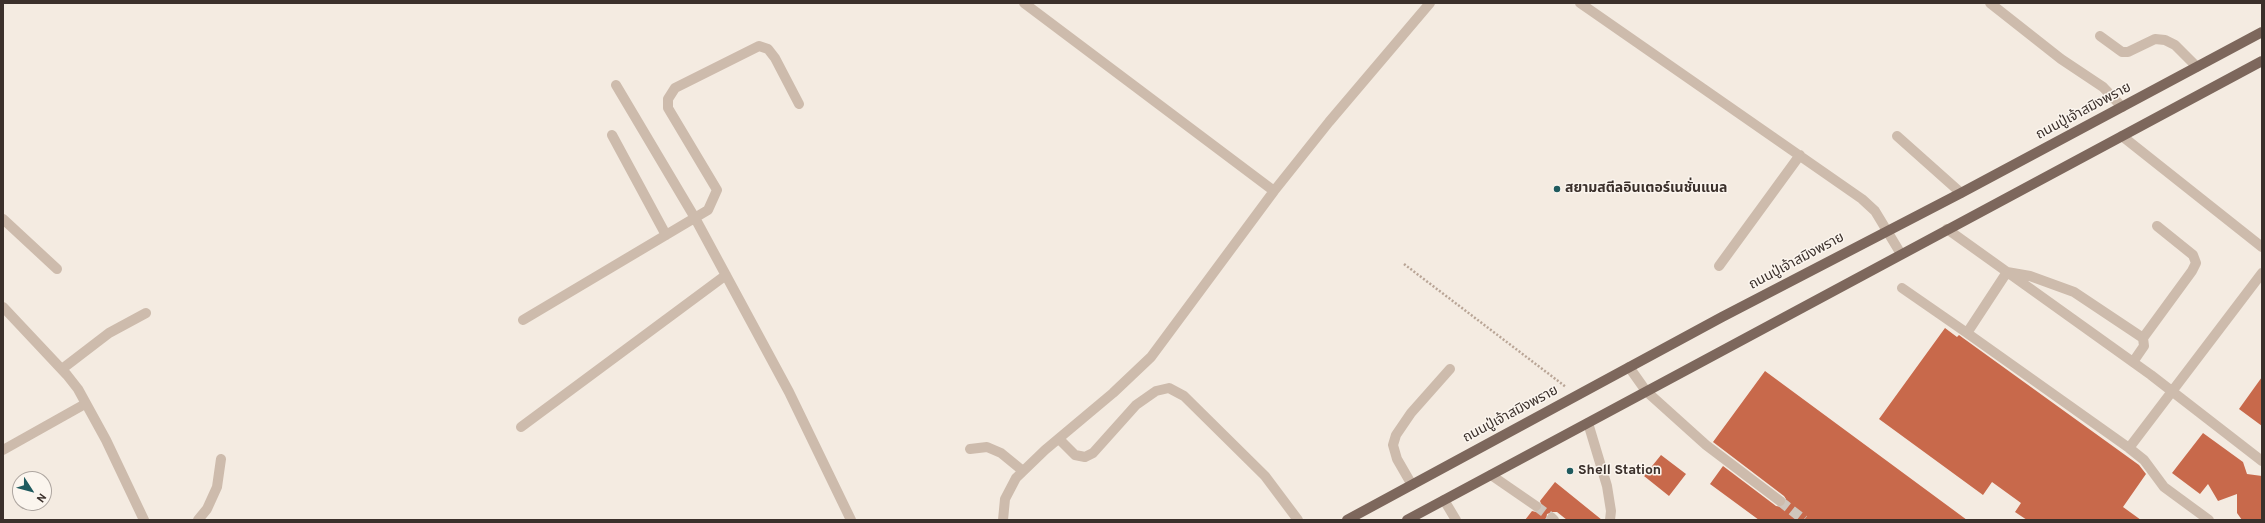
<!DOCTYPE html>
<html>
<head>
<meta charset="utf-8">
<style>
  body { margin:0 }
  #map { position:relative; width:2265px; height:523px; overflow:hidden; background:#f4ebe1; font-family:Overpass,sans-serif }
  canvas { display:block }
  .frame { position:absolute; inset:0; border:4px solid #3b302b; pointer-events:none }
  .north { position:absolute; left:12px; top:471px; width:40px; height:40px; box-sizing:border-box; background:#fbf5ee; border:1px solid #aea6a0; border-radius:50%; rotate:126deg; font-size:11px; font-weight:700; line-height:16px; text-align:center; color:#3b302b }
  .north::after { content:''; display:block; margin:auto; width:14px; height:18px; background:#1f5a5e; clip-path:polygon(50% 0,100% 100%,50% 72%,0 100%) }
</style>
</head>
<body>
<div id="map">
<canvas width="2265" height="523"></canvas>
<div class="frame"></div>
<div class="north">N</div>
</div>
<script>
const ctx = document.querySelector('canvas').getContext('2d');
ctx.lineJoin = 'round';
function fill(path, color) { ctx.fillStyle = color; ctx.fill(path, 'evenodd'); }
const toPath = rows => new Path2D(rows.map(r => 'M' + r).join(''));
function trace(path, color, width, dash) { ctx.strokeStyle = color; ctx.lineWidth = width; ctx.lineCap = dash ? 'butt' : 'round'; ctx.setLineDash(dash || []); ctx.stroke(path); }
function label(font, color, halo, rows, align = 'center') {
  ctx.font = font + ' Overpass,"Noto Sans Thai",sans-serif'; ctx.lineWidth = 3; ctx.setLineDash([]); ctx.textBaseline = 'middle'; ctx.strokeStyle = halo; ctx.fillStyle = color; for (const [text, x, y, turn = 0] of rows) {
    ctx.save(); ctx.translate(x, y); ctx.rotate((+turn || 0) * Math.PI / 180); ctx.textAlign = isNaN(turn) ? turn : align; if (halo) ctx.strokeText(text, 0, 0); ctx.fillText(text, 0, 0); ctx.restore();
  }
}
fill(toPath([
  [1945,328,1957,337,1959,335,1963,338,2139,465,2146,474,2123,507,2141,520,2027,520,2015,512,2021,503,1992,482,1983,495,1879,419],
  [1765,371,1967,520,1759,520,1710,484,1723,466,1776,506,1782,507,1785,505,1786,499,1784,496,1713,442],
  [2262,377,2262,426,2239,409],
  [2203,433,2243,462,2247,474,2262,476,2262,520,2242,520,2237,513,2237,494,2218,501,2208,484,2200,494,2172,473],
  [1661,455,1686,474,1669,496,1644,476],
  [1555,482,1602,520,1567,520,1557,512,1553,512,1547,514,1546,520,1525,520,1532,511,1536,512,1541,510,1542,506,1540,501]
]), '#c8694b');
trace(toPath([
  [1780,501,1804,520],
  [1536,506,1552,518]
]), '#cfc6bd', 10, [10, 5]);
trace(toPath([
  [1404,264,1566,387]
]), '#b9a596', 2.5, [2, 2]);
trace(toPath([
  [1024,3,1274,191],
  [1580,3,1862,199,1875,211,1901,254],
  [1990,3,2061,59,2103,87,2122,107],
  [2100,36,2122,52,2128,52,2155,39,2165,40,2175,45,2197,67],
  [616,85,695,218,789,392,851,520],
  [612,135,666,235],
  [1897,136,1961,193],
  [2122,136,2262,247],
  [3,219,57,269],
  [2157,226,2193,255,2196,263,2192,271,2143,338,2074,292,2030,276,2007,272,1967,333,2129,448,2144,460,2164,487,2209,520],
  [1947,229,2151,375,2262,461],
  [1719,266,1800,155],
  [1902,288,1967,333],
  [3,307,67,375,78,389,106,440,144,520],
  [523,320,708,210,717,190,668,108,668,99,675,88,759,46,768,49,775,58,799,104],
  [2133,362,2144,346,2143,338],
  [1629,367,1646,391,1706,445,1780,501],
  [62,369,109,333,146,313],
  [1588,423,1607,486,1611,511,1610,520],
  [521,427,726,275],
  [1059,439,1075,455,1085,457,1093,453,1136,405,1156,391,1169,388,1184,396,1265,476,1298,520],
  [2129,448,2262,273],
  [970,449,987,447,1001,453,1023,471],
  [3,450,85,404],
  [1491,475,1536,506],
  [1412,485,1397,459,1393,445,1396,435,1411,413,1450,369],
  [1444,500,1456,520],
  [1552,518,1554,520],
  [198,520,207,509,217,487,221,459],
  [1003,520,1005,499,1016,478,1045,450,1113,393,1151,357,1274,191,1329,122,1430,3]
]), '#cdbbac', 10);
trace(toPath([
  [1347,520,1722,317,1961,193,2262,32],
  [1407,520,2262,61]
]), '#7d675c', 10);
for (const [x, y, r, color] of [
  [1557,189,4,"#1f5a5e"],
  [1570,471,4,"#1f5a5e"]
]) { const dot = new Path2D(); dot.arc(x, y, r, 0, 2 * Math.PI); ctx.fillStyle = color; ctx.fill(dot); trace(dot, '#fbf5ee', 1.5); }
label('14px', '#3b302b', '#fbf5ee', [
  ["ถนนปู่เจ้าสมิงพราย",2084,112,-28],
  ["ถนนปู่เจ้าสมิงพราย",1797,262,-28],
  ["ถนนปู่เจ้าสมิงพราย",1511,415,-28]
]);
label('bold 14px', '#3b302b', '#fbf5ee', [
  ["สยามสตีลอินเตอร์เนชั่นแนล",1565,189],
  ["Shell Station",1578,471]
], 'left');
</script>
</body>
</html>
